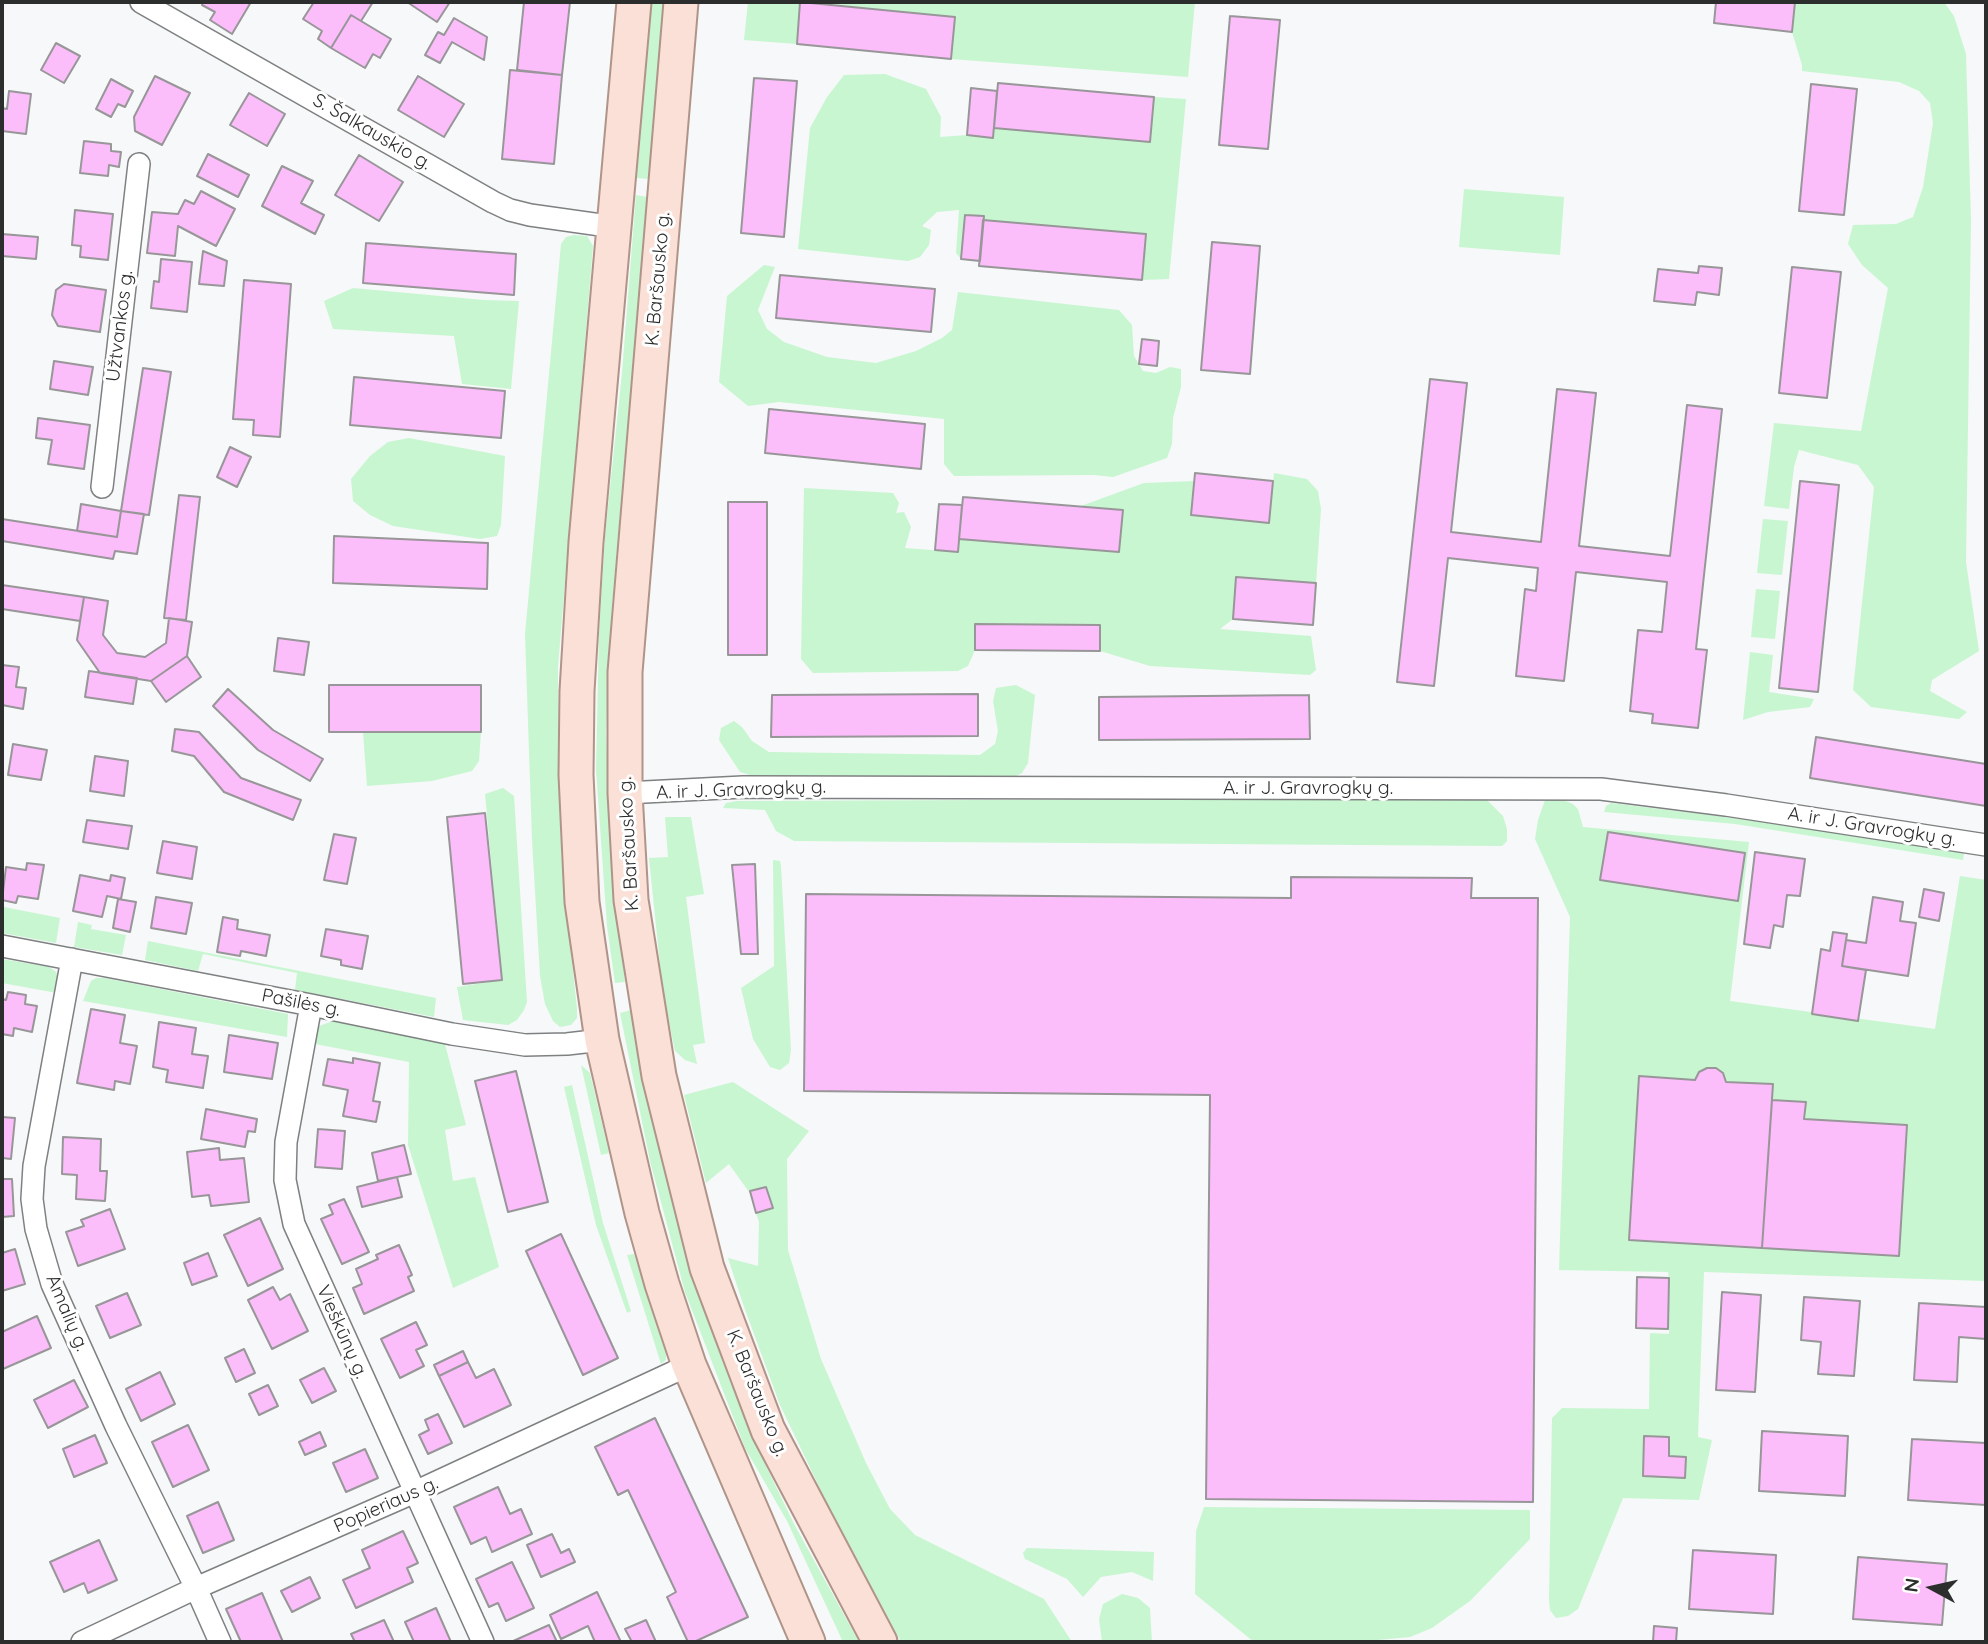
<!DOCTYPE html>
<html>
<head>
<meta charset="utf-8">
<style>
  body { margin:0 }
  #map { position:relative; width:1988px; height:1644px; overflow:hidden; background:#f6f8f9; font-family:Quicksand,sans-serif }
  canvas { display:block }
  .frame { position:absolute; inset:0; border:4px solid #2c2d2d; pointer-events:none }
  .north { position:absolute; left:1897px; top:1553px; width:70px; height:70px; -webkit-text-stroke:5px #fff; paint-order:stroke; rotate:278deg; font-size:19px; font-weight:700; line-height:28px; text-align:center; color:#2c2d2d }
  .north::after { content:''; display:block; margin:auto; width:24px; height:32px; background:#2c2d2d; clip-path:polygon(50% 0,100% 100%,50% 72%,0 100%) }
</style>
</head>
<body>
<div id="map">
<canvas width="1988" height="1644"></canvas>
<div class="frame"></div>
<div class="north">N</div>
</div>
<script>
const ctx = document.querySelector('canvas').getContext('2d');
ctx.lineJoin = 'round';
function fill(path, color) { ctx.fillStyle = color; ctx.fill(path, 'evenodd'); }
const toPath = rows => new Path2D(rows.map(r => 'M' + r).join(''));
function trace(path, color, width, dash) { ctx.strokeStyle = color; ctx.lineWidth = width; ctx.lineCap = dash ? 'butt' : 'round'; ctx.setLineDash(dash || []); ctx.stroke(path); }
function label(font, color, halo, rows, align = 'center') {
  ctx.font = font + ' Quicksand,sans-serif'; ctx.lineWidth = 6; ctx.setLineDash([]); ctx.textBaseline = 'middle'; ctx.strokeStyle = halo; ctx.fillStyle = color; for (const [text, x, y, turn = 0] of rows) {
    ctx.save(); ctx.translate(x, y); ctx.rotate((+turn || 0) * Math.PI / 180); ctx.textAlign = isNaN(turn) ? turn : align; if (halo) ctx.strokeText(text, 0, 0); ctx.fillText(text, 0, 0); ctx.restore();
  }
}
fill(toPath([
  [652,2,664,2,649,179,636,178],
  [748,2,1195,2,1188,77,951,59,954,17,801,3,797,44,744,40],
  [1795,2,1944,2,1954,16,1966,54,1971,220,1966,562,1979,651,1932,680,1930,691,1967,712,1959,719,1871,707,1853,690,1874,487,1858,465,1799,450,1794,467,1789,509,1764,506,1774,423,1861,431,1888,288,1862,265,1848,244,1853,225,1896,224,1913,217,1923,187,1933,123,1930,103,1919,91,1899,82,1802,71,1802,65,1792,32],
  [885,74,926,89,941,117,940,137,967,135,993,138,994,128,1150,142,1154,97,1186,99,1169,279,1142,280,1146,234,984,220,983,216,965,215,961,259,956,253,959,210,937,212,922,226,931,230,929,245,920,257,908,261,798,249,810,128,827,97,844,75],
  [1464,189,1564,197,1560,255,1459,247],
  [636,195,647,197,612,607,606,732,611,850,625,982,615,983,607,926,596,769,599,634,605,536,622,373],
  [574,235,587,236,593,246,558,667,558,766,562,864,577,1009,577,1018,571,1025,560,1027,553,1021,545,1004,540,976,532,840,525,634,561,244,566,237],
  [764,265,775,267,758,310,767,329,784,342,827,357,876,363,916,351,942,338,952,330,958,292,1119,310,1132,325,1134,356,1143,371,1156,373,1170,367,1181,369,1181,387,1173,418,1172,444,1167,458,1113,477,1094,475,954,476,944,464,944,419,779,402,748,406,719,382,727,296],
  [353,288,484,300,519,301,511,389,462,384,454,336,333,329,324,301],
  [409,438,505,456,501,525,497,536,480,539,393,526,370,515,353,501,351,479,370,456,388,442],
  [1274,473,1307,479,1318,491,1321,509,1316,583,1236,577,1233,619,1220,629,1311,636,1316,670,1310,675,1150,666,1100,651,1100,626,975,625,975,650,968,666,958,671,813,673,801,659,804,488,893,493,899,503,896,513,904,512,911,527,905,548,958,552,959,539,1119,552,1122,510,1081,506,1144,483,1195,481,1192,515,1269,523],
  [1763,519,1788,521,1782,575,1757,573],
  [1756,589,1780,591,1775,639,1751,637],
  [1750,652,1773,655,1769,692,1814,699,1810,707,1768,712,1743,720],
  [1016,685,1035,695,1028,763,1022,773,1010,779,753,776,740,772,719,740,721,728,734,721,742,727,752,741,769,752,980,755,995,744,998,731,993,701,996,688],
  [363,732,481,732,479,761,472,771,432,781,367,786],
  [503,788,514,796,527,1002,524,1010,517,1020,508,1025,463,1020,457,987,502,980,485,794],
  [1485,798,1503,816,1507,829,1507,841,1502,846,794,841,776,831,765,810,723,808,726,803,737,801],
  [1545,800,1563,800,1573,804,1578,809,1583,827,1749,842,1730,1001,1935,1029,1960,876,1986,880,1986,1281,1704,1272,1698,1437,1712,1440,1699,1500,1623,1498,1578,1609,1568,1616,1556,1618,1550,1610,1549,1600,1552,1418,1562,1408,1649,1409,1650,1333,1669,1334,1669,1278,1668,1272,1559,1270,1570,917,1535,839,1538,820],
  [1645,1436,1669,1437,1669,1456,1686,1457,1685,1478,1643,1476],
  [1611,803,1726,817,1961,851,1964,854,1963,860,1735,824,1604,812,1606,806],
  [665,817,691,817,704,894,686,897,705,1043,693,1045,697,1064,685,1060,675,1051,663,994,649,858,668,857],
  [773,860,780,861,781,866,791,1050,789,1063,780,1070,770,1067,753,1039,741,988,774,966],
  [4,907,60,918,56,943,2,933],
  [78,922,92,925,91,929,126,935,122,955,74,947],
  [148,941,436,998,434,1017,295,990,297,973,203,954,198,971,145,960],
  [2,959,49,967,55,971,58,975,57,993,2,983],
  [96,978,105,978,288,1014,287,1037,83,1001,91,981],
  [631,1010,651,1117,694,1283,729,1379,767,1468,794,1524,859,1642,843,1642,787,1521,745,1448,685,1292,650,1161,620,1013],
  [333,1021,445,1044,466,1125,445,1130,453,1181,475,1177,499,1267,453,1288,408,1145,409,1062,315,1044,319,1026],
  [581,1065,590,1073,609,1153,601,1155],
  [733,1082,809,1131,787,1159,788,1250,821,1359,866,1463,890,1509,915,1535,1044,1599,1072,1642,901,1642,825,1499,780,1405,743,1304,728,1258,758,1266,759,1222,749,1192,729,1164,706,1183,684,1095],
  [572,1085,603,1223,631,1311,627,1313,596,1225,564,1087],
  [634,1254,666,1354,666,1360,661,1364,627,1255],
  [1204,1507,1530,1510,1530,1539,1470,1601,1432,1628,1410,1637,1356,1642,1254,1642,1195,1594,1196,1531],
  [1027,1548,1154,1552,1153,1581,1132,1572,1101,1577,1083,1597,1067,1579,1025,1559,1023,1553],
  [1122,1594,1138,1598,1150,1608,1152,1642,1102,1642,1099,1619,1103,1604]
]), '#c8f6d1');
const building = toPath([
  [203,2,251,2,232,34,210,20,215,12,202,5,203,2],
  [314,2,373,2,361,21,351,15,331,48,318,39,322,31,303,19,314,2],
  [407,2,450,2,437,22,407,2],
  [524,2,570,2,562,75,517,70,524,2],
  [800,2,955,17,951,59,797,44,800,2],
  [1716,2,1795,2,1792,32,1714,23,1716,2],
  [351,15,391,39,380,58,373,54,365,68,331,48,351,15],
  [1230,16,1280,20,1268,149,1219,145,1230,16],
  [454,18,487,37,484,60,452,42,440,63,425,55,438,32,444,35,454,18],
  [56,43,80,56,64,83,41,70,56,43],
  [510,70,562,75,554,164,502,159,510,70],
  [155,76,190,93,162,145,135,131,134,117,155,76],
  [418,76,464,104,444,137,398,110,418,76],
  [754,78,797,81,784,237,741,233,754,78],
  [111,79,133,91,125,107,118,104,111,117,96,109,111,79],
  [998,83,1154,97,1150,142,994,128,998,83],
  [1811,84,1857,89,1844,215,1799,211,1811,84],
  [971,88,997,91,993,138,967,135,971,88],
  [9,91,31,94,26,134,2,131,2,108,7,109,9,91],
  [249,93,285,114,267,146,230,125,249,93],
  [84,141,111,144,111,151,121,152,119,167,109,165,108,176,80,173,84,141],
  [208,154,249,175,238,197,197,176,208,154],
  [359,155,403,182,379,221,335,195,359,155],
  [282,166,313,181,301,203,324,215,315,234,262,206,282,166],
  [201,191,235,209,216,246,178,226,175,256,147,253,152,212,178,214,185,200,194,204,201,191],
  [75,210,113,214,108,260,80,257,81,246,72,245,75,210],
  [965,215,984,216,980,261,961,259,965,215],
  [983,220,1146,234,1142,280,979,266,983,220],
  [2,234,38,237,36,259,2,256,2,234],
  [1212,242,1260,246,1250,374,1201,370,1212,242],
  [366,243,516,254,514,295,363,283,366,243],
  [203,251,227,261,224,286,199,284,203,251],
  [161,259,192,262,187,312,151,308,154,281,159,282,161,259],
  [1699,266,1722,268,1719,295,1697,292,1695,305,1654,301,1658,269,1698,273,1699,266],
  [1792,267,1841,272,1827,398,1779,393,1792,267],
  [780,275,935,289,931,332,776,318,780,275],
  [244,280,291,284,280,437,253,435,254,420,233,419,244,280],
  [64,284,106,290,100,332,58,326,52,315,56,290,64,284],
  [1142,339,1159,341,1157,366,1139,364,1142,339],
  [54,361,93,367,88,395,50,389,54,361],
  [143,368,171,372,149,515,121,511,143,368],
  [354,377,505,391,501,438,350,425,354,377],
  [1430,379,1467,383,1451,532,1541,542,1557,389,1596,393,1579,546,1670,556,1687,405,1722,409,1696,649,1707,650,1698,728,1652,723,1653,714,1630,711,1638,630,1662,632,1667,582,1576,572,1564,681,1516,676,1525,589,1536,591,1538,568,1448,558,1434,686,1397,682,1430,379],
  [769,409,925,424,921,469,765,453,769,409],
  [38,418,90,425,84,469,48,464,52,440,36,438,38,418],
  [230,447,251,457,237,487,217,477,230,447],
  [1195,473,1273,481,1269,523,1191,515,1195,473],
  [1800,481,1839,485,1818,692,1779,688,1800,481],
  [179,495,200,497,186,620,164,618,179,495],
  [963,497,1123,510,1119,552,959,539,963,497],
  [728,502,767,502,767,655,728,655,728,502],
  [81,504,121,511,117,537,77,531,81,504],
  [939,504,962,505,958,552,935,550,939,504],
  [121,511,144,514,137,554,115,551,113,559,2,541,2,519,117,537,121,511],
  [334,536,488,543,487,589,333,583,334,536],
  [1236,577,1316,583,1313,625,1233,619,1236,577],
  [2,585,84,597,80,621,2,609,2,585],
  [84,597,108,601,103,635,117,653,145,657,166,643,169,618,192,622,187,656,151,681,100,673,77,640,84,597],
  [975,624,1100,625,1100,651,975,650,975,624],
  [278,638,309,642,304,675,274,671,278,638],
  [187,656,201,677,166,702,151,681,187,656],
  [2,665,19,667,16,687,26,688,23,709,2,705,2,665],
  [89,671,137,678,133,704,85,697,89,671],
  [329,685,481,685,481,732,329,732,329,685],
  [228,689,273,730,323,759,310,781,258,750,213,706,228,689],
  [978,694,978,736,771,737,772,695,978,694],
  [1309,695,1310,739,1099,740,1099,697,1309,695],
  [175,729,199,732,241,778,301,800,293,820,224,792,194,756,172,751,175,729],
  [1816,737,1986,764,1986,806,1810,778,1816,737],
  [13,744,47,750,41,780,8,775,13,744],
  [95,756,128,761,124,796,90,791,95,756],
  [485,813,502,980,463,984,447,817,485,813],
  [87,820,132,826,128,849,83,842,87,820],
  [1608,832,1745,853,1738,901,1600,880,1608,832],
  [334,834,356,838,347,884,324,880,334,834],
  [163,841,197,847,192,879,157,873,163,841],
  [1755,852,1805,859,1800,896,1787,895,1783,927,1774,925,1770,948,1744,944,1755,852],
  [27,863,44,865,38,899,18,896,16,903,2,900,6,867,26,870,27,863],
  [755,864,758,954,741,954,732,865,755,864],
  [80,875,110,881,111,875,125,878,121,899,107,896,102,917,73,911,80,875],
  [1291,877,1472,878,1471,898,1538,898,1533,1502,1206,1499,1210,1095,804,1091,806,894,1291,898,1291,877],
  [1924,889,1944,893,1939,921,1919,917,1924,889],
  [156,897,192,903,186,934,151,928,156,897],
  [1873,897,1903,902,1900,921,1916,923,1908,976,1842,966,1846,940,1866,943,1873,897],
  [118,899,136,902,130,932,113,928,118,899],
  [223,917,238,920,237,929,270,935,266,956,241,951,240,956,217,952,223,917],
  [326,929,368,936,362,969,341,965,341,960,321,956,326,929],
  [1833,932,1847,934,1842,966,1866,970,1858,1021,1812,1014,1821,949,1830,951,1833,932],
  [8,992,26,995,25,1004,37,1006,32,1032,14,1028,13,1036,2,1034,2,999,6,1000,8,992],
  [91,1009,125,1015,120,1043,137,1046,130,1084,115,1081,114,1090,77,1083,91,1009],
  [159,1022,196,1028,192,1054,208,1056,203,1088,166,1082,168,1070,153,1067,159,1022],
  [229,1035,278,1043,272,1079,224,1072,229,1035],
  [353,1058,380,1063,373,1101,380,1102,376,1122,343,1116,348,1090,323,1085,328,1059,353,1063,353,1058],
  [1707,1068,1716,1068,1723,1073,1726,1082,1773,1084,1762,1248,1629,1240,1639,1076,1695,1080,1699,1072,1707,1068],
  [516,1071,548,1202,508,1212,475,1081,516,1071],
  [1772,1100,1806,1102,1804,1119,1907,1125,1899,1256,1762,1248,1772,1100],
  [206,1109,257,1119,255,1132,248,1131,245,1147,201,1139,206,1109],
  [2,1117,15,1118,11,1159,2,1158,2,1117],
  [318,1129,345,1131,342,1169,315,1167,318,1129],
  [63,1137,101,1139,100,1171,107,1171,105,1201,76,1199,77,1175,62,1174,63,1137],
  [404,1145,411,1174,378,1181,372,1153,404,1145],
  [219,1148,220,1160,244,1158,249,1202,211,1206,209,1195,192,1197,187,1152,219,1148],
  [397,1177,402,1197,362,1207,357,1187,397,1177],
  [2,1179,12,1179,14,1216,2,1217,2,1179],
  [766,1187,773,1208,756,1213,750,1191,766,1187],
  [344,1199,369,1252,342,1264,321,1219,333,1214,329,1205,344,1199],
  [110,1209,125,1249,78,1266,66,1232,84,1226,81,1220,110,1209],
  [260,1218,283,1269,248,1286,224,1235,260,1218],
  [561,1234,618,1358,583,1375,526,1251,561,1234],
  [399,1245,412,1275,408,1277,414,1291,364,1314,353,1288,362,1284,356,1269,378,1259,376,1255,399,1245],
  [15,1249,25,1284,2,1291,2,1253,15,1249],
  [208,1253,217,1276,192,1285,184,1263,208,1253],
  [1637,1277,1669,1278,1668,1329,1636,1328,1637,1277],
  [273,1287,280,1300,290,1294,308,1331,272,1349,248,1300,273,1287],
  [1722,1292,1761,1295,1755,1392,1716,1390,1722,1292],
  [127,1293,141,1325,110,1338,96,1306,127,1293],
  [1804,1297,1860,1301,1854,1376,1818,1374,1821,1342,1801,1340,1804,1297],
  [1919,1303,1986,1307,1986,1339,1959,1337,1957,1382,1914,1380,1919,1303],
  [37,1316,51,1348,3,1369,2,1332,37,1316],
  [416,1322,427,1345,416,1350,424,1366,400,1378,381,1339,416,1322],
  [244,1349,255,1373,236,1382,225,1358,244,1349],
  [463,1351,468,1362,439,1376,434,1365,463,1351],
  [468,1362,476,1378,494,1369,511,1405,464,1427,439,1376,468,1362],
  [324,1368,336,1391,312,1403,300,1380,324,1368],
  [160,1372,175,1404,141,1421,126,1389,160,1372],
  [74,1380,88,1407,48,1428,34,1400,74,1380],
  [268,1385,278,1406,259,1415,249,1394,268,1385],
  [438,1414,452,1443,428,1454,419,1435,429,1430,425,1420,438,1414],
  [655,1418,748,1617,694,1642,688,1642,667,1597,676,1592,628,1490,618,1495,595,1447,655,1418],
  [188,1425,209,1470,173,1487,152,1442,188,1425],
  [1762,1431,1848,1436,1845,1496,1759,1491,1762,1431],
  [320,1432,326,1446,305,1455,299,1442,320,1432],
  [95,1435,107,1463,74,1477,63,1449,95,1435],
  [1644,1436,1669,1437,1669,1456,1686,1457,1685,1478,1643,1476,1644,1436],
  [1912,1439,1986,1443,1986,1505,1908,1500,1912,1439],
  [365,1449,378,1478,346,1492,333,1463,365,1449],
  [498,1487,510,1514,521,1509,532,1534,492,1552,486,1537,471,1544,454,1507,498,1487],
  [218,1502,234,1540,203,1553,187,1516,218,1502],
  [403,1531,418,1563,407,1568,413,1582,356,1608,343,1580,370,1568,362,1550,403,1531],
  [552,1534,561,1553,569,1549,575,1562,541,1577,527,1545,552,1534],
  [99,1540,117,1580,88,1593,84,1583,64,1592,50,1562,99,1540],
  [1693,1550,1776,1555,1773,1614,1689,1609,1693,1550],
  [1858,1557,1947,1564,1942,1625,1853,1619,1858,1557],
  [512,1562,534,1608,506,1621,498,1603,489,1607,476,1579,512,1562],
  [310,1577,320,1598,292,1612,281,1591,310,1577],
  [597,1592,621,1642,595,1642,588,1626,561,1639,550,1615,597,1592],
  [262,1593,283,1642,241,1642,226,1609,262,1593],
  [436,1608,451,1642,414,1642,405,1622,436,1608],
  [384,1620,394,1642,355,1642,351,1634,384,1620],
  [646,1620,656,1642,632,1642,625,1629,646,1620],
  [549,1625,557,1642,511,1642,549,1625],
  [1654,1626,1677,1628,1676,1642,1653,1642,1654,1626]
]);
fill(building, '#fcbdfb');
trace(building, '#989698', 2);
const street = toPath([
  [141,2,493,202,510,210,530,215,615,227],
  [102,487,139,164],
  [625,793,743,787,1601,789,1726,805,1986,845],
  [2,946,311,1005,452,1034,525,1045,567,1044,602,1040],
  [72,959,34,1166,32,1199,36,1229,52,1284,116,1426,196,1588,220,1642],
  [311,1005,286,1142,285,1180,294,1224,483,1642],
  [82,1642,196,1588,415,1492,689,1365]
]);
const primary = toPath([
  [634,2,586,542,577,691,576,775,582,902,602,1040,642,1213,662,1284,689,1365,808,1642],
  [681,2,625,672,625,793,631,900,659,1076,707,1268,768,1430,880,1642]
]);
trace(street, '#7e8081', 24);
trace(primary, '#b09489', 37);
trace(street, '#fff', 21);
trace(primary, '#fae0d6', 33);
label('19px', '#2c2d2d', '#fff', [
  ["S. Šalkauskio g.",372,132,30],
  ["K. Baršausko g.",658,279,-85],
  ["Užtvankos g.",120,326,-83],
  ["A. ir J. Gravrogkų g.",1308,788],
  ["A. ir J. Gravrogkų g.",741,790,-2],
  ["A. ir J. Gravrogkų g.",1872,827,9],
  ["K. Baršausko g.",629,844,-93],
  ["Pašilės g.",301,1003,11],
  ["Amalių g.",67,1313,67],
  ["Vieškūnų g.",342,1332,66],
  ["K. Baršausko g.",757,1393,68],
  ["Popieriaus g.",386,1505,-24]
]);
</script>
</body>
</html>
